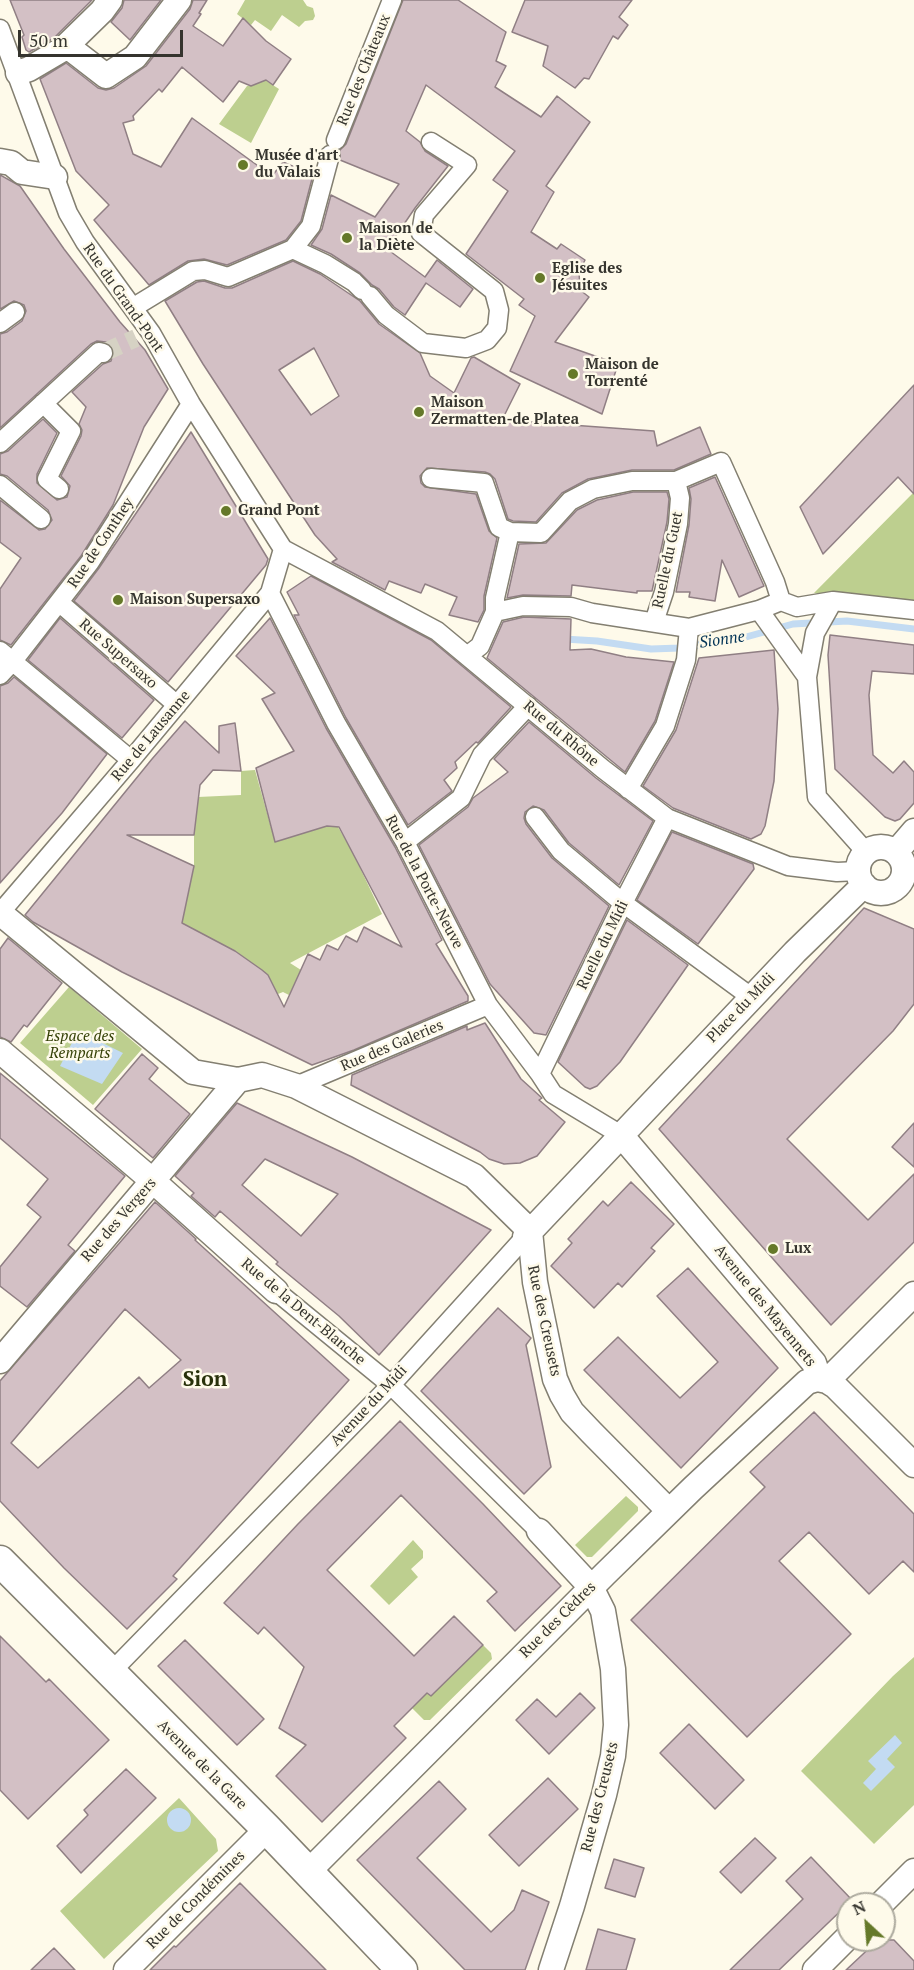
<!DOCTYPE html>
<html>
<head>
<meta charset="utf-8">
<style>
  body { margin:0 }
  #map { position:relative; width:914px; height:1970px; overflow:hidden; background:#fefaea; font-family:"PT Serif",serif }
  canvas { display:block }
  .north { position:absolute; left:836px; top:1892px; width:60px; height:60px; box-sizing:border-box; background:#fefaea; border:2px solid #aeab9f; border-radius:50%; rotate:334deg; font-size:16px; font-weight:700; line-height:24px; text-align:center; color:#35342e }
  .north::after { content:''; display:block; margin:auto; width:21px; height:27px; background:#657929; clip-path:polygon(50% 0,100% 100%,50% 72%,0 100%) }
  .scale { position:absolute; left:18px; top:30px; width:165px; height:27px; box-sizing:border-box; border:3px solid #35342e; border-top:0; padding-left:8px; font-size:18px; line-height:21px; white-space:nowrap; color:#35342e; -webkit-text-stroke:4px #fefaea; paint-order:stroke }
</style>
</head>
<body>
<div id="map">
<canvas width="914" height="1970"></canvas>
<div class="north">N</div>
<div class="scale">50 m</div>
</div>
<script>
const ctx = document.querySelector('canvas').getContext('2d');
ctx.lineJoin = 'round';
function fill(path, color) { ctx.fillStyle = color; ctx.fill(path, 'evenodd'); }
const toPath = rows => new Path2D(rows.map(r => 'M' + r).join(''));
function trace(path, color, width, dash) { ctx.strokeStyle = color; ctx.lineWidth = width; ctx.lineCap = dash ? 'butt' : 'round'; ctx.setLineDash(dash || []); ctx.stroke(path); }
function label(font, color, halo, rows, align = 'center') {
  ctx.font = font + ' "PT Serif",serif'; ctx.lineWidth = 5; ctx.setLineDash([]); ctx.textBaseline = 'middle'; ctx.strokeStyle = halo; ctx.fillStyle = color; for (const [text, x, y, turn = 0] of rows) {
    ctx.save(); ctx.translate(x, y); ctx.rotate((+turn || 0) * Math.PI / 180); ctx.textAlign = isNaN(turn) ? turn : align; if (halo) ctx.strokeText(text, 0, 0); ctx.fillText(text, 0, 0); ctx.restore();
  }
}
fill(toPath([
  [245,0,303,0,307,6,313,8,315,16,313,20,305,21,299,27,282,15,271,31,255,20,251,25,237,14],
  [262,78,279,89,251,143,219,124,247,86,252,86],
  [914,492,914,606,814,593],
  [255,770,275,842,327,826,338,827,352,851,382,914,290,963,301,970,289,995,283,992,278,994,273,991,273,985,268,975,235,951,182,923,194,866,194,835,198,797,241,795,241,771],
  [69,987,142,1049,93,1105,20,1043],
  [626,1496,638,1507,638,1511,592,1557,587,1557,575,1545],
  [413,1540,423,1551,423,1558,411,1569,418,1577,389,1605,370,1586],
  [483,1645,491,1653,492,1659,430,1720,424,1720,412,1708,427,1693,431,1696],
  [914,1657,914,1805,874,1844,801,1771,893,1676],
  [179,1798,216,1839,218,1851,104,1959,60,1911]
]), '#bdcf8f');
fill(toPath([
  [78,1031,123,1053,102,1084,60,1066],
  [895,1735,902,1743,887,1759,895,1767,871,1791,863,1783,876,1769,868,1761],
  '167 1820a12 12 0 1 1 24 0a12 12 0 1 1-24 0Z'
]), '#c3dbf2');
trace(toPath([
  [564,639,597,641,651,649,680,648,746,637,793,624,847,621,914,629]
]), '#c3dbf2', 7);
const building = toPath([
  [10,0,92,0,54,38,29,52,26,50,22,37,24,35,10,0],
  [124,0,161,0,130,40,111,22,122,8,124,0],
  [193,0,207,0,199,13,201,14,193,26,223,46,243,18,266,41,291,59,273,85,266,80,251,86,239,81,223,102,182,67,162,92,159,89,133,116,134,120,123,123,133,154,161,167,192,118,272,176,283,162,313,175,301,221,286,240,227,265,204,259,188,261,149,285,94,220,109,205,76,171,40,79,66,63,98,88,106,90,114,88,146,66,190,9,193,0],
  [403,0,458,0,506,32,496,61,506,66,495,87,541,117,557,96,590,122,546,186,554,192,531,232,557,249,561,244,585,260,579,272,580,290,589,297,555,342,618,364,602,414,510,371,535,316,519,305,524,299,466,254,508,191,493,180,515,151,426,85,406,131,420,142,425,151,448,166,415,208,387,249,425,277,437,260,473,289,460,307,426,283,405,315,394,307,379,289,372,285,360,273,331,254,311,245,322,229,331,195,375,217,399,184,340,160,340,150,346,144,403,0],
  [525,0,632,0,619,17,628,25,618,39,613,36,589,79,584,78,575,88,543,66,548,46,512,32,525,0],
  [0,175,20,186,64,249,120,322,145,350,168,389,144,427,113,505,81,556,11,645,0,640,0,589,21,558,0,542,0,500,39,530,45,529,52,520,48,510,7,476,0,474,0,454,8,451,43,419,57,433,37,474,37,483,57,500,67,497,70,486,61,476,81,436,82,430,79,424,86,407,72,392,103,364,111,361,114,350,111,345,106,342,97,341,91,344,0,428,0,334,7,332,22,321,26,311,24,305,14,301,0,309,0,175],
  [293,261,320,274,360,301,379,324,420,353,430,376,454,393,471,358,474,357,520,384,502,420,654,431,657,446,700,427,711,454,674,470,632,470,588,479,562,493,536,522,513,521,508,519,495,479,490,474,485,472,427,468,420,476,421,483,425,487,476,494,489,531,497,538,484,596,484,610,478,622,449,615,457,597,425,584,421,593,389,581,385,590,332,562,337,559,315,535,203,364,165,301,197,282,204,281,225,288,232,288,293,261],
  [314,348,339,396,311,415,279,370,314,348],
  [914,385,914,494,898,477,823,554,800,507,914,385],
  [191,432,268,559,266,565,168,682,74,601,99,568,191,432],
  [715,477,764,586,739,597,722,560,715,601,689,597,690,592,676,592,689,525,691,499,689,488,715,477],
  [633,492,667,492,669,499,667,522,652,591,637,591,637,593,572,585,571,596,523,595,507,598,519,544,546,543,577,510,597,500,633,492],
  [311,576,431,640,511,707,478,743,476,742,455,762,457,768,444,780,452,791,408,825,346,718,294,615,299,615,287,592,311,576],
  [524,617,571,619,570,650,591,649,626,657,674,662,655,721,625,772,487,658,503,622,524,617],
  [60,618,154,700,122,738,28,660,60,618],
  [270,618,326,728,395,847,442,940,436,944,468,996,468,1001,354,1050,312,1065,122,972,33,922,25,915,152,759,185,721,219,753,219,726,235,723,241,771,213,770,200,785,194,835,127,835,194,866,182,923,235,951,262,970,268,975,284,1007,308,954,320,960,327,945,338,950,346,936,357,942,364,927,402,947,339,827,327,826,275,842,256,768,294,751,262,699,275,693,236,656,270,618],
  [830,635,914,645,914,674,872,671,869,695,873,755,893,773,904,761,914,772,914,803,900,819,895,821,885,817,835,769,828,655,830,635],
  [774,650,778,709,774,781,765,826,761,834,751,839,673,808,643,786,676,730,699,658,774,650],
  [14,677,107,754,62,813,0,883,0,686,8,683,14,677],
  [529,722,596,778,653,821,619,885,569,843,544,810,533,806,525,812,524,818,526,824,552,858,609,906,546,1035,534,1033,490,984,419,845,468,807,473,798,508,772,494,759,529,722],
  [672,832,753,864,754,869,698,944,637,900,672,832],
  [864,908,914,929,914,1004,893,1031,787,1139,868,1220,914,1174,914,1242,831,1325,659,1129,864,908],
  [627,920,688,965,620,1062,597,1086,590,1089,585,1087,558,1062,627,920],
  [8,938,62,983,27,1027,24,1025,11,1042,0,1037,0,949,8,938],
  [485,1023,521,1079,542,1098,539,1100,565,1122,537,1156,520,1163,504,1164,489,1159,480,1152,351,1085,352,1075,467,1026,467,1030,485,1023],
  [142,1054,158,1068,149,1079,190,1114,153,1158,95,1109,142,1054],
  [0,1073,125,1176,68,1245,75,1251,27,1307,0,1286,0,1267,41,1217,27,1205,48,1179,0,1138,0,1073],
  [237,1103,352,1157,491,1230,379,1355,339,1316,276,1264,278,1262,220,1211,215,1217,191,1196,194,1193,175,1176,237,1103],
  [265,1159,338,1194,301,1236,242,1185,265,1159],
  [914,1123,914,1167,892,1147,914,1123],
  [631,1182,674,1224,651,1248,655,1251,622,1287,618,1283,594,1308,551,1266,572,1243,568,1239,603,1201,608,1206,631,1182],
  [155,1202,196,1239,195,1240,349,1380,173,1576,177,1579,127,1629,64,1568,0,1501,0,1381,155,1202],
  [125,1309,181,1360,149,1388,139,1377,38,1468,11,1443,125,1309],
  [688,1268,778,1368,681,1468,584,1370,618,1337,680,1398,718,1362,657,1296,688,1268],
  [498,1308,531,1338,526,1345,551,1467,524,1494,421,1391,498,1308],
  [814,1412,914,1514,914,1572,903,1561,869,1594,809,1532,779,1561,851,1634,747,1737,631,1620,765,1487,750,1472,814,1412],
  [400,1421,483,1504,561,1586,515,1631,487,1601,497,1592,401,1495,327,1570,414,1656,454,1616,483,1645,431,1696,427,1693,394,1726,406,1738,322,1822,276,1776,306,1745,279,1728,304,1667,264,1627,258,1634,224,1603,298,1524,400,1421],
  [0,1636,46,1682,49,1679,109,1740,28,1819,0,1790,0,1636],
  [185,1640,264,1719,237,1745,158,1666,185,1640],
  [580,1693,595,1708,549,1754,516,1720,537,1699,556,1717,580,1693],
  [689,1724,744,1780,715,1809,660,1753,689,1724],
  [126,1769,156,1798,81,1873,57,1846,88,1815,84,1810,126,1769],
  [548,1778,578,1809,519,1866,489,1835,548,1778],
  [439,1781,466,1809,417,1858,491,1932,514,1910,522,1890,549,1902,525,1970,465,1970,357,1860,439,1781],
  [755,1838,776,1858,741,1893,720,1872,755,1838],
  [811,1857,852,1900,779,1970,730,1970,803,1899,786,1881,811,1857],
  [614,1859,644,1868,635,1897,605,1888,614,1859],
  [240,1883,326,1970,150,1970,174,1946,176,1947,240,1883],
  [598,1929,635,1939,626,1970,586,1970,598,1929],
  [878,1940,894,1940,914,1961,914,1970,846,1970,878,1940],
  [54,1948,75,1970,31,1970,54,1948]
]);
fill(building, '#d3c0c5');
trace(building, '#907f84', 1.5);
trace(toPath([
  [103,353,136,338]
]), '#d6d2c4', 18, [18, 9]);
const pedestrian = toPath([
  [0,29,68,213,85,242,151,333,191,404,283,549,437,631,603,769,667,818,788,866,837,872,858,871],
  [336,140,392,0],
  [293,249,325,264,354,282,362,290],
  [370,296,386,315,423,343,466,348,487,340,497,328,499,310,494,291,421,233,424,215,467,165,431,142],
  [134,307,193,271,205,270,228,277,293,249,311,226,330,155],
  [0,323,15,312],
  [43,403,71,431,47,479,59,489],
  [0,443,99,352,103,353],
  [431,478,484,483,499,527,510,532,541,533,570,501,593,489,632,481,676,481,680,498,678,524,664,592,654,622],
  [676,481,721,462,775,582,781,601],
  [0,485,41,519],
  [510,532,495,598,495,612,523,606,571,607,592,613,689,628,759,610,781,601,797,607,833,601,914,610],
  [270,593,336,723,405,842,488,1005,540,1074,553,1094,621,1135],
  [833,601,815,633,807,677,817,797,866,852],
  [60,603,177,705],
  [759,610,807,677],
  [0,651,131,760],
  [467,656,480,646,495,612],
  [0,675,13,661,90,562,191,404],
  [628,789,665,726,686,660,689,628],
  [535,817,561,851,623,903,751,997],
  [405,842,461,798,482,755,528,706],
  [0,913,131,760,270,593,283,549],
  [540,1074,623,903,667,818],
  [296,1086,488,1005],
  [276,1291,391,1385,539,1531],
  [111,1672,391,1385,525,1237]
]);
const minor = toPath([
  [63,49,71,49,106,76,135,57,179,0],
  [18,73,29,69,63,49,102,11,110,0],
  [0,161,11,163,22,172,55,177],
  '858 870a23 23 0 1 1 46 0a23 23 0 1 1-46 0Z',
  [896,852,914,831],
  [0,913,193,1072,238,1080,262,1075,296,1086,474,1176,530,1231,535,1282,555,1379,562,1395,572,1412,591,1432,669,1511],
  [0,1051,153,1181,276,1291],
  [621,1135,814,1363,817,1372,817,1379],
  [525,1237,795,952,864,885],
  [0,1361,238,1080],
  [827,1381,914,1294],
  [539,1531,591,1587,603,1611,613,1669,616,1725,613,1756,604,1795,572,1906,551,1970],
  [308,1872,605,1574,693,1488,807,1382,817,1379,827,1381,835,1386,914,1465],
  [881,1904,914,1871],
  [126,1970,267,1829],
  [815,1970,848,1937]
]);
const tertiary = toPath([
  [0,1561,267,1829,402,1970]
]);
trace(pedestrian, '#837f71', 21);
trace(minor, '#837f71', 27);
trace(tertiary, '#837f71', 33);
trace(pedestrian, '#fff', 18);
trace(minor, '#fff', 24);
trace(tertiary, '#fff', 30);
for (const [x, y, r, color] of [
  [243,165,6,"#657929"],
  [347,238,6,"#657929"],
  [540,278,6,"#657929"],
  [573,374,6,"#657929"],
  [419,412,6,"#657929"],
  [226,511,6,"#657929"],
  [118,600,6,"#657929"],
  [773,1249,6,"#657929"]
]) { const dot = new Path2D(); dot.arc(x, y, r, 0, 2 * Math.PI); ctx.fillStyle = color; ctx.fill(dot); trace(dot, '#fefaea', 2); }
label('15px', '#35342e', '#fefaea', [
  ["Rue des Châteaux",364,70,-68],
  ["Rue du Grand-Pont",123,298,55],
  ["Rue de Conthey",101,543,-56],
  ["Ruelle du Guet",668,560,-78],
  ["Rue Supersaxo",118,654,41],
  ["Rue du Rhône",561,734,40],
  ["Rue de Lausanne",151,736,-50],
  ["Rue de la Porte-Neuve",424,882,62],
  ["Ruelle du Midi",603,945,-64],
  ["Place du Midi",741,1008,-46],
  ["Rue des Galeries",392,1046,-23],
  ["Rue des Vergers",119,1220,-49],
  ["Avenue des Mayennets",765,1306,51],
  ["Rue de la Dent-Blanche",303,1312,40],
  ["Rue des Creusets",544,1321,78],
  ["Avenue du Midi",369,1406,-47],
  ["Rue des Cèdres",558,1620,-45],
  ["Avenue de la Gare",202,1765,45],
  ["Rue des Creusets",600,1797,-76],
  ["Rue de Condémines",196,1900,-45]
]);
label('bold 15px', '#35342e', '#fefaea', [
  ["Musée d'art",255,156],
  ["du Valais",255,173],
  ["Maison de",359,229],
  ["la Diète",359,246],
  ["Eglise des",552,269],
  ["Jésuites",552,286],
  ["Maison de",585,365],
  ["Torrenté",585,382],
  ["Maison",431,403],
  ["Zermatten-de Platea",431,420],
  ["Grand Pont",238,511],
  ["Maison Supersaxo",130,600],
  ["Lux",785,1249]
], 'left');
label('italic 15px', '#354107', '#fefaea', [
  ["Espace des",80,1037],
  ["Remparts",80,1054]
]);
label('italic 16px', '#023356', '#fefaea', [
  ["Sionne",722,640,-8]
]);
label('bold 21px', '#28310b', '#fefaea', [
  ["Sion",205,1380]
]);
</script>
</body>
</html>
